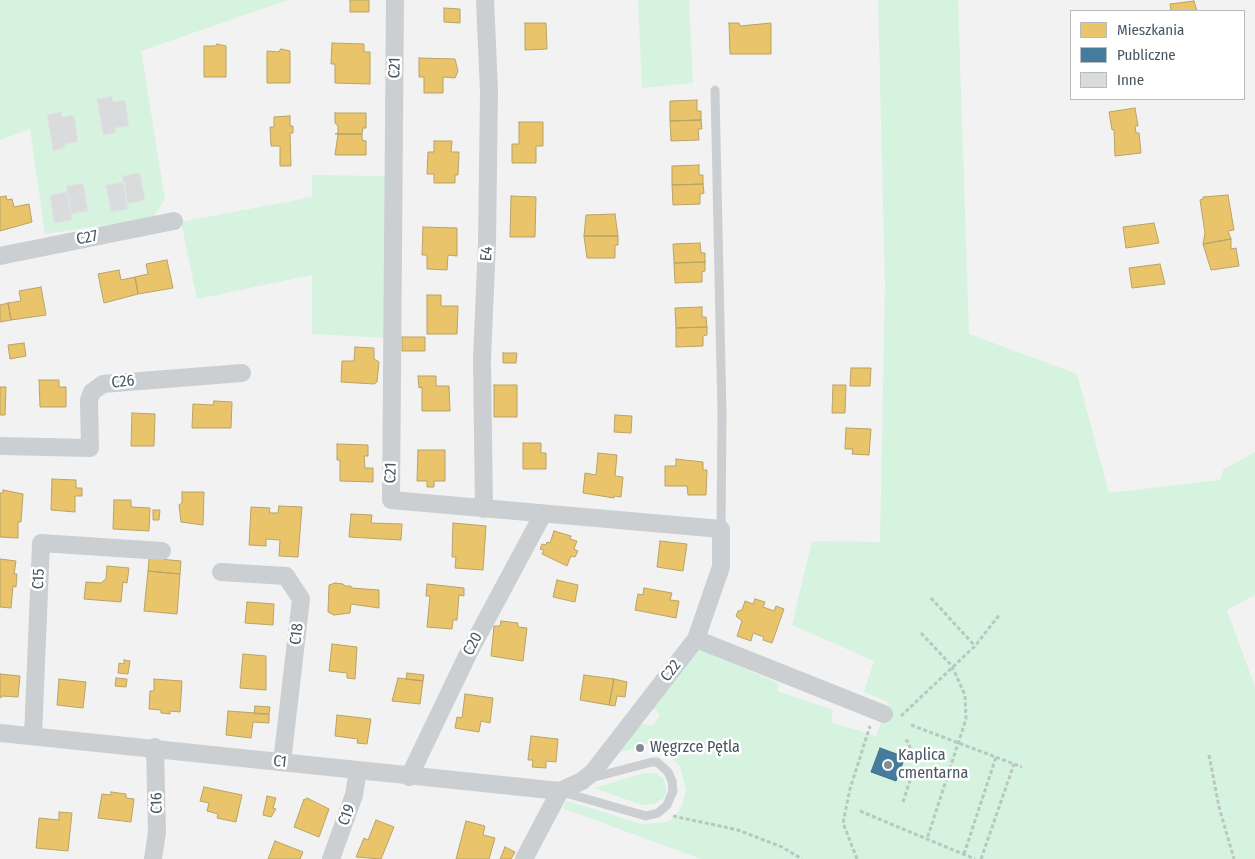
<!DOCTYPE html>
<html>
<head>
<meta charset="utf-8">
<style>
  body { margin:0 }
  #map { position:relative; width:1255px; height:859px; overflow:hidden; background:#f3f2f2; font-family:"Fira Sans Condensed",sans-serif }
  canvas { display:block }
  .legend { position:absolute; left:1070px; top:10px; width:175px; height:90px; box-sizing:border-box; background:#fff; border:1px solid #b5bcc0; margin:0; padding:6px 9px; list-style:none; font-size:15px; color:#475761 }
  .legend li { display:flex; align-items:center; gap:10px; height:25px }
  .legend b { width:25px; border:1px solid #b5bcc0 }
</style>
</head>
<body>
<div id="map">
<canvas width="1255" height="859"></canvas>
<ul class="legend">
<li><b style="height:14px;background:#e9c46a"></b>Mieszkania</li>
<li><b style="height:14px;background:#457b9d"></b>Publiczne</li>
<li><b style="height:14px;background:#dadbdc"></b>Inne</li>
</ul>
</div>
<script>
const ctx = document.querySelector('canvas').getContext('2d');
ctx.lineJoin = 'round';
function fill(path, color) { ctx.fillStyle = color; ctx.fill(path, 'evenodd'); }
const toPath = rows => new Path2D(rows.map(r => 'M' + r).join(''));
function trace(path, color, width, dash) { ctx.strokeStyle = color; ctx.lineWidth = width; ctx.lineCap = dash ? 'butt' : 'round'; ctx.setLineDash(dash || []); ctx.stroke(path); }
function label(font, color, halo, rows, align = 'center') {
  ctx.font = font + ' "Fira Sans Condensed",sans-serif'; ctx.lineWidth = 5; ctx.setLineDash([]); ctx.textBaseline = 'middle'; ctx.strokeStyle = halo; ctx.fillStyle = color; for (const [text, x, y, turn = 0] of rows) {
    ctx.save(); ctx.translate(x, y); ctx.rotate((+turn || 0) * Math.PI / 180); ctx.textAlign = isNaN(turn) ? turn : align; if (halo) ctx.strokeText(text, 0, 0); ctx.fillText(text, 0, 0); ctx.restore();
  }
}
fill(toPath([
  [0,0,288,0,141,51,165,199,153,218,45,234,30,129,0,140],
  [638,0,689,0,693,83,642,88],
  [878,0,958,0,969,334,1077,374,1109,493,1220,480,1223,470,1255,452,1255,595,1227,610,1255,687,1255,859,701,859,562,808,567,801,642,824,667,822,673,818,681,808,686,791,680,766,664,751,648,744,612,755,640,723,652,726,660,715,651,705,697,648,778,683,777,691,833,710,831,722,876,736,889,702,864,692,874,661,792,625,812,541,880,542,885,285],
  [312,175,388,176,386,338,312,334,312,275,197,299,181,222,312,197],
  [645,773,657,773,664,779,667,791,664,798,655,804,642,805,594,788]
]), '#d5f3de');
const homes = toPath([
  [350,0,369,0,369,12,350,12,350,0],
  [1194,1,1197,11,1171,11,1170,4,1194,1],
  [444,8,460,9,460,23,444,22,444,8],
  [525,23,546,23,547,49,525,50,525,23],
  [729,23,739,23,740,26,771,23,771,54,730,54,729,23],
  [332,43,364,44,364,52,370,52,370,84,335,83,335,64,331,64,332,43],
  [217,44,226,46,226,77,204,77,204,46,215,46,217,44],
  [281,49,290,51,290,83,267,83,267,51,278,52,281,49],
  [419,58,455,59,458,71,455,78,443,77,443,93,424,93,424,77,419,77,419,58],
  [697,100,697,111,701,111,701,120,670,121,670,101,697,100],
  [1135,108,1138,126,1135,126,1136,133,1139,133,1141,153,1115,156,1114,129,1112,130,1109,112,1135,108],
  [335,113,366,113,366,128,363,128,362,134,335,134,338,133,338,126,335,123,335,113],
  [290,116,290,126,293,126,293,133,290,133,291,166,280,166,280,146,271,146,270,127,274,127,274,117,290,116],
  [701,120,702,129,698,129,699,140,671,141,670,121,701,120],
  [519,122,543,122,543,146,536,146,536,163,512,163,512,144,519,144,519,122],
  [338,134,362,134,362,140,366,141,366,155,335,155,338,134],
  [434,141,452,141,451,152,459,152,458,175,455,175,455,183,434,183,434,174,427,174,428,152,434,152,434,141],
  [699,165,699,175,703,175,703,184,672,185,672,166,699,165],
  [703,184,704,193,700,194,700,204,673,205,672,185,703,184],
  [1228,195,1234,230,1228,231,1231,239,1203,244,1205,233,1200,200,1203,199,1203,197,1228,195],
  [6,196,7,200,12,199,14,207,29,204,32,222,0,231,0,197,6,196],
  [511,196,536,197,535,237,510,237,511,196],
  [615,214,618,236,584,236,586,215,615,214],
  [1154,223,1159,243,1126,248,1123,227,1154,223],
  [423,227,457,228,457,256,448,255,447,270,427,269,427,255,422,255,423,227],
  [584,236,618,236,618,245,615,245,615,258,587,258,584,236],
  [1231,239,1231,249,1236,248,1239,266,1211,270,1203,244,1231,239],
  [700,243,701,253,705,253,705,262,674,263,673,244,700,243],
  [167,260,173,288,138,294,135,277,148,274,146,264,167,260],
  [705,262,705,271,702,272,702,282,675,283,674,263,705,262],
  [1160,264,1165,284,1132,288,1129,268,1160,264],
  [119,270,121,280,135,277,138,294,104,303,98,274,119,270],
  [41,287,46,315,11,320,8,303,21,301,19,291,41,287],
  [427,295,441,295,441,306,458,306,457,334,427,334,427,295],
  [8,303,11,320,0,322,0,305,8,303],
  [702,307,702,317,706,317,707,327,676,328,675,308,702,307],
  [707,327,707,335,703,336,703,346,676,347,676,328,707,327],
  [402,337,425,337,425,351,402,351,402,337],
  [24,343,26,356,10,359,8,345,24,343],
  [355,347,374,348,374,359,379,362,377,382,374,384,341,382,342,361,354,361,355,347],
  [503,353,517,353,516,363,503,363,503,353],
  [851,368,871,368,870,386,850,386,851,368],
  [418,376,436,376,436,386,449,386,450,411,422,411,422,387,419,388,418,376],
  [39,380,59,380,59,387,66,387,66,407,40,407,39,380],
  [494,385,517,385,517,417,494,417,494,385],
  [833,385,846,385,845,413,832,413,833,385],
  [0,387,6,387,5,415,0,415,0,387],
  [214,401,232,402,231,428,192,428,193,404,213,405,214,401],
  [132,413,155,414,154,446,131,446,132,413],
  [615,415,632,416,631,433,614,432,615,415],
  [846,428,871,429,869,455,852,454,853,449,845,449,846,428],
  [523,443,541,443,541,453,546,453,546,469,523,469,523,443],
  [337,444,368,445,368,456,364,456,365,468,373,468,373,482,340,481,340,460,337,460,337,444],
  [418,450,445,450,445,481,434,481,434,487,427,487,427,481,417,481,418,450],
  [598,453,617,455,615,476,623,477,621,497,614,496,614,498,583,493,585,473,596,475,598,453],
  [676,459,703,462,703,470,707,470,706,495,688,495,687,486,665,486,665,466,676,466,676,459],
  [52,479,76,480,76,488,82,488,82,496,75,496,75,512,51,510,52,479],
  [3,490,23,494,21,522,18,522,18,538,0,537,0,493,3,493,3,490],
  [182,492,204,492,203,525,181,522,179,505,182,503,182,492],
  [114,500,131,500,131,507,150,508,149,531,113,529,114,500],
  [279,506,302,507,298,557,279,556,280,540,266,539,266,546,249,545,251,507,270,508,269,513,278,513,279,506],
  [153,510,160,510,159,520,153,520,153,510],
  [351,514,372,515,371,523,402,524,401,540,349,537,351,514],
  [453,523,486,526,483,570,455,568,456,557,452,557,453,523],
  [554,531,571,536,570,539,577,541,574,549,578,551,575,557,571,556,567,566,542,554,544,550,540,549,542,544,546,545,547,542,550,543,554,531],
  [660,541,687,544,683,571,657,567,660,541],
  [149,558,181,561,180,574,148,571,149,558],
  [0,559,16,561,14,574,17,574,16,587,13,586,11,608,0,607,0,559],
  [107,566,129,568,127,583,123,582,121,602,84,599,86,582,101,583,106,579,107,566],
  [148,571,180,574,177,614,144,611,148,571],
  [557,580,578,585,575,602,553,597,557,580],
  [335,583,343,584,345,586,351,586,351,588,379,590,379,608,351,604,350,613,334,615,328,612,329,585,335,583],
  [427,584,464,588,464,596,459,595,457,620,453,620,452,629,427,627,430,596,426,596,427,584],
  [644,588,672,593,670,600,679,601,676,618,635,610,638,594,643,595,644,588],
  [755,599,765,602,763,607,774,611,776,606,784,609,772,643,763,640,764,637,753,633,751,641,737,636,742,621,736,616,738,611,742,610,745,601,753,604,755,599],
  [247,602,274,604,273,625,245,623,247,602],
  [501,621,518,623,518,627,527,628,523,661,491,656,494,626,500,626,501,621],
  [332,644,357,647,355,679,347,678,347,673,329,671,332,644],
  [243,654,266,656,266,690,240,688,243,654],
  [124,660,130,661,128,674,118,673,119,663,124,664,124,660],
  [407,673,424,675,423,681,406,679,407,673],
  [0,674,20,676,18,697,3,696,0,698,0,674],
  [584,675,614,679,609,705,580,700,584,675],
  [116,678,127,679,126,687,115,686,116,678],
  [398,678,423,681,420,704,392,701,398,678],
  [59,679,86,682,83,708,57,705,59,679],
  [154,679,182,681,180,712,170,711,170,714,161,713,161,710,149,709,150,691,154,691,154,679],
  [614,679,627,682,625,697,617,696,615,706,609,705,614,679],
  [465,694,493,698,490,723,481,721,479,732,455,728,457,717,462,718,465,694],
  [255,706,270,707,269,714,254,714,255,706],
  [228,711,269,714,269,723,253,722,251,738,226,735,228,711],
  [337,715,371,719,367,744,357,743,358,739,335,736,337,715],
  [531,736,558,739,556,762,546,761,546,768,532,767,533,760,528,760,531,736],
  [204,787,242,795,236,822,217,818,218,814,207,811,209,803,200,801,204,787],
  [111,792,126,794,126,798,134,799,131,822,98,818,102,794,111,795,111,792],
  [267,796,276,798,273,808,276,809,271,817,263,815,267,796],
  [307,798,329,809,319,837,294,827,304,799,306,800,307,798],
  [59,812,72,813,68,851,36,848,39,818,59,820,59,812],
  [376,820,394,827,381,859,356,857,364,838,368,840,376,820],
  [466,821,485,826,483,835,495,838,489,859,456,859,466,821],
  [275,841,303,852,300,859,268,859,275,841],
  [505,847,515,852,511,859,500,859,505,847]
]);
fill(homes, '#e9c46a');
trace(homes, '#b8a367', 1);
const public = toPath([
  [880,748,905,757,896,781,871,772,880,748]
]);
fill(public, '#457b9d');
trace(public, '#46708b', 1);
const building = toPath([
  [112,96,113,102,125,100,129,126,115,128,116,133,103,135,97,99,112,96],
  [61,112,62,117,74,115,78,142,65,144,65,148,53,151,47,115,61,112],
  [140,173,145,200,127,204,122,176,140,173],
  [124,182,128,209,111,212,106,185,124,182],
  [83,183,88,211,71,214,66,186,83,183],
  [67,192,72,220,54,223,50,195,67,192]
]);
fill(building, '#dadbdc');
trace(building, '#e4e4e5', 1);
trace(toPath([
  [931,598,974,645],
  [921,633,952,666,965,695,966,719,927,839],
  [901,716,975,646,1000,614],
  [911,725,1022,767],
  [1209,755,1219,807,1234,859],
  [903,802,917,759,911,754,909,743,905,739],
  [860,811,975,859],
  [673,816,738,830,782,847,802,859],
  [964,854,996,757],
  [857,859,843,823,850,789,870,726],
  [981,859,1014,764]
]), '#b9c7c2', 3, [4, 2.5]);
trace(toPath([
  [715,90,722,414,721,529],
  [562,792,646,816,658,813,667,805,673,791,672,781,668,772,657,762,652,762,591,778]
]), '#cbcfd2', 9);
trace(toPath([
  [395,0,391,500,721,529,721,567,696,639],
  [0,256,174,221],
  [0,446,90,448,89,400,92,392,103,384,242,373],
  [484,509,482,359,487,243,489,91,485,0],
  [221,572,286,576,301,599,282,762],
  [0,733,560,791],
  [33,736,41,543,162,551],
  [409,777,469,652,543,514],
  [153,859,157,832,155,747],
  [331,859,354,795,358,770],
  [524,859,560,791,582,781,593,772,696,639,884,714]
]), '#cbcfd2', 18);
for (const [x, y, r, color] of [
  [640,748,5,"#838d94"],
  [888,765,5,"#838d94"]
]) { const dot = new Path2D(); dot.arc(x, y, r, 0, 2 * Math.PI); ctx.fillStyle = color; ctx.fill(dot); trace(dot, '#fff', 2); }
label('16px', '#475761', '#fff', [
  ["C21",395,68,-89],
  ["C27",87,238,-12],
  ["E4",487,254,-87],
  ["C26",123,382,-6],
  ["C21",391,473,-89],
  ["C15",39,579,-88],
  ["C18",297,634,-84],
  ["C20",473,644,-63],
  ["C22",671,671,-52],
  ["C1",280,762,6],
  ["C16",157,803,-91],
  ["C19",347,815,-70]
]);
label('16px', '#475761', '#fff', [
  ["Węgrzce Pętla",650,748],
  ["Kaplica",898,756],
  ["cmentarna",898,774]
], 'left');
</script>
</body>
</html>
